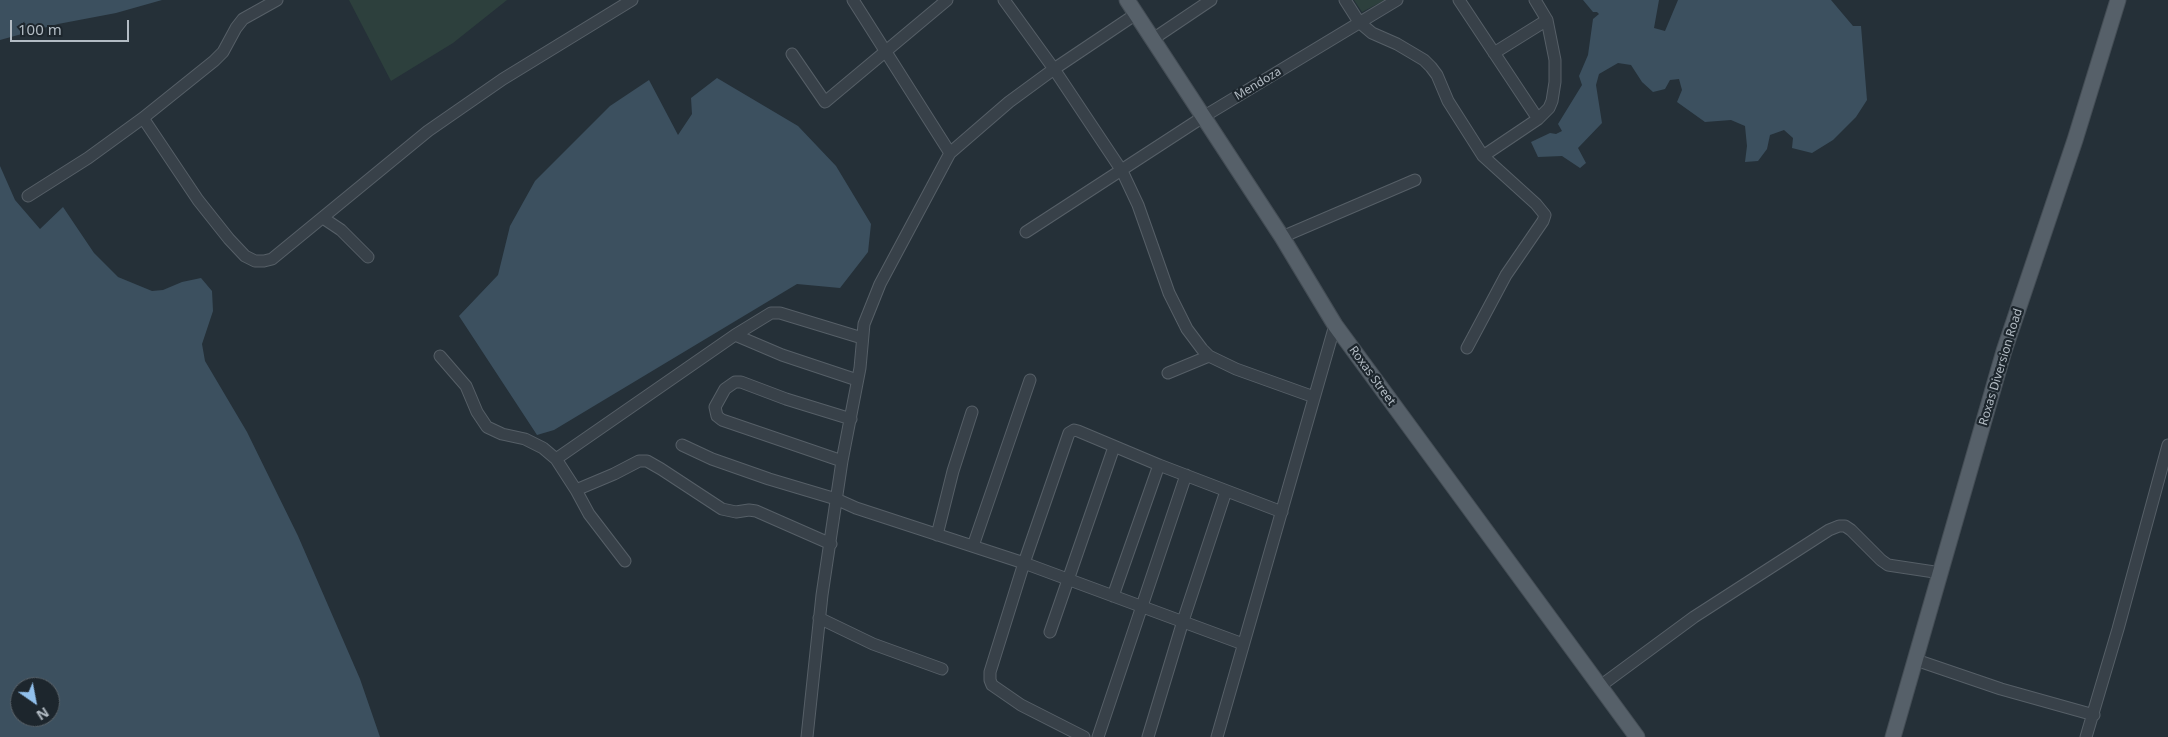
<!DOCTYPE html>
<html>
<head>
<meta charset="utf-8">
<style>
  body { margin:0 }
  #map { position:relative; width:2168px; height:737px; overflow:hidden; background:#253038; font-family:"Noto Sans",sans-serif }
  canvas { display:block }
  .north { position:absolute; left:10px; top:677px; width:50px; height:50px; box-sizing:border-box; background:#1d262d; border:1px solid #596269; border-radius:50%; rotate:147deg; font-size:14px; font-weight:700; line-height:20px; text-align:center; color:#b3bcc4 }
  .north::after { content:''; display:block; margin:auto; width:18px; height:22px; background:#91c0ec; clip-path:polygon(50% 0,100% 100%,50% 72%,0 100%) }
  .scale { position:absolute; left:10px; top:20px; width:119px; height:22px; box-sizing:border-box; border:2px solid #b3bcc4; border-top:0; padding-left:6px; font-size:15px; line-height:18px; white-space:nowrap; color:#b3bcc4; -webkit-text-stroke:4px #1d262d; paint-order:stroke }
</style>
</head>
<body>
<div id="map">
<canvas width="2168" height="737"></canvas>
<div class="north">N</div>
<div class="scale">100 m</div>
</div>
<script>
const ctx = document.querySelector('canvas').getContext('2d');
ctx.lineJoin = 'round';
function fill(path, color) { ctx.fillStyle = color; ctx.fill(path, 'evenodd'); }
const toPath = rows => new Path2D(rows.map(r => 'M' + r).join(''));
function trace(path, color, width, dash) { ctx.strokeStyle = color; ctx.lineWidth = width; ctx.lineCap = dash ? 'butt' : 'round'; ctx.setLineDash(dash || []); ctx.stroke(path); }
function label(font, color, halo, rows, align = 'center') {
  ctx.font = font + ' "Noto Sans",sans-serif'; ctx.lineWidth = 4.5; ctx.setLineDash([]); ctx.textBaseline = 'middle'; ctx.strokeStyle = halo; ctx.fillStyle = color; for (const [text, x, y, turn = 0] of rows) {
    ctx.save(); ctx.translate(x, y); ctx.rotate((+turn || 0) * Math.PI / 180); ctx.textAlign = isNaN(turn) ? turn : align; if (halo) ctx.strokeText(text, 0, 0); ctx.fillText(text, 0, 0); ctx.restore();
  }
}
fill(toPath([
  [349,0,507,0,453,43,391,81],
  [1354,0,1385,0,1362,12]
]), '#2d403d');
fill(toPath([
  [0,0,162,0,116,13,58,24,0,40],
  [1583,0,1659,0,1654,28,1665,31,1678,0,1831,0,1853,26,1861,26,1867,100,1856,117,1833,140,1812,153,1792,148,1793,138,1784,130,1770,135,1767,149,1758,161,1745,162,1747,146,1745,126,1731,120,1705,122,1677,102,1682,90,1679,79,1670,80,1665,89,1653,92,1642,82,1631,65,1618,63,1599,74,1596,85,1602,123,1578,148,1586,163,1580,168,1562,156,1538,157,1531,142,1550,133,1556,134,1562,131,1558,124,1582,85,1579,76,1588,55,1593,19,1599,14,1597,12,1593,12],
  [717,78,798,126,836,166,871,224,868,252,840,288,797,284,554,430,537,435,459,316,498,275,510,226,535,181,610,106,649,80,678,135,692,114,691,98],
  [0,166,15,200,40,229,63,207,94,253,118,277,152,291,163,290,182,282,201,278,212,291,213,311,202,344,205,361,247,432,298,536,360,679,380,737,0,737],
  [20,687,50,687,50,717,20,717]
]), '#3c505f');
const minor = toPath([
  [853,0,950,153],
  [1004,0,1054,69,1122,171,1138,205,1169,293,1187,329,1202,349,1209,356,1236,369,1314,397],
  [1345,0,1359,22,1372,33,1397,44,1424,60,1431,67,1437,75,1448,101,1483,156,1536,204,1545,215,1543,221,1506,275,1467,348],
  [1459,0,1538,119],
  [1153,39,1211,0],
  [1494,53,1547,20],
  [792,54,825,102,947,0],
  [143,118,198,200,229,239,245,256,255,261,264,261,272,259,428,131,503,79,632,0],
  [1483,156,1538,119,1549,108,1552,101,1555,82,1555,60,1547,20,1535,0],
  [28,196,88,158,143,118,214,61,223,52,236,28,243,19,277,0],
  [323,218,341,230,368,257],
  [1026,232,1203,117,1397,0],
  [1282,237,1415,180],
  [735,335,782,355,857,380],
  [440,356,466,386,477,412,487,427,502,434,525,439,543,448,556,459],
  [1168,373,1209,356],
  [682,445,712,459,769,479,836,499,856,508,1024,563,1243,644],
  [842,461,722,420,717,416,715,407,725,389,735,382,741,382,786,399,851,419],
  [576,490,589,514,625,561],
  [937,535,953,471,972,412],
  [831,544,756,511,749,510,736,512,722,509,661,469,647,461,639,461,614,474,576,490,556,459,735,335,771,313,780,313,862,338],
  [973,546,1030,380],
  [1113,596,1159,465],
  [819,618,873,644,942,669],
  [1050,632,1114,447],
  [1916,660,2001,689,2094,715],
  [1599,687,1694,617,1829,530,1839,526,1845,526,1851,530,1881,560,1888,565,1941,573],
  [807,737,822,595,842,461,860,368,864,324,880,284,950,153,1009,102,1054,69,1136,14],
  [1084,737,1021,705,992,685,990,680,990,672,1024,563,1069,433,1074,430,1078,431,1159,465,1282,512],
  [1098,737,1186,475],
  [1148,737,1183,621,1226,491],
  [1217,737,1335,325],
  [2086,737,2118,629,2168,445]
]);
const major = toPath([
  [1127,0,1282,237,1335,325,1637,737],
  [1893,737,2004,351,2075,140,2118,0]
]);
trace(minor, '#565f67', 13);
trace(major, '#444d55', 17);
trace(minor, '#384149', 11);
trace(major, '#566069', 15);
label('12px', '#b3bcc4', '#1d262d', [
  ["Mendoza",1258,84,-31],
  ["Roxas Diversion Road",2001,367,-73],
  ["Roxas Street",1372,376,54]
]);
</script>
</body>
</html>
